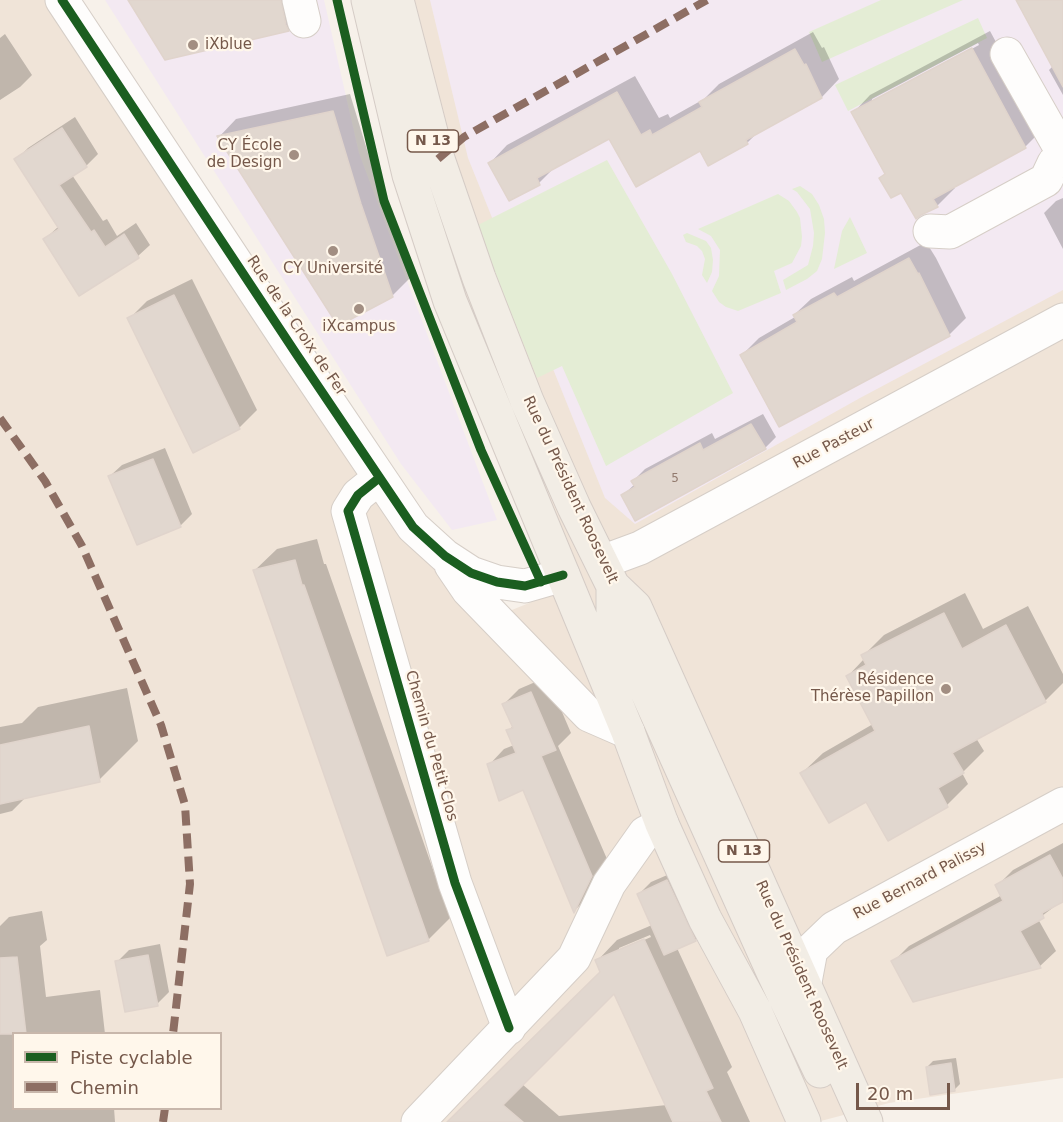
<!DOCTYPE html>
<html>
<head>
<meta charset="utf-8">
<style>
  body { margin:0 }
  #map { position:relative; width:1063px; height:1122px; overflow:hidden; background:#f7f1ea; font-family:"DejaVu Sans",sans-serif }
  canvas { display:block }
  .legend { position:absolute; left:12px; top:1032px; width:210px; height:78px; box-sizing:border-box; background:#fff7eb; border:2px solid #c8b7ab; margin:0; padding:8px 10px; list-style:none; font-size:18px; color:#75584a }
  .legend li { display:flex; align-items:center; gap:12px; height:30px }
  .legend b { width:30px; border:2px solid #c8b7ab }
  .scale { position:absolute; left:856px; top:1083px; width:94px; height:27px; box-sizing:border-box; border:3px solid #75584a; border-top:0; padding-left:8px; font-size:18px; line-height:21px; white-space:nowrap; color:#75584a; -webkit-text-stroke:4px #fff7eb; paint-order:stroke }
</style>
</head>
<body>
<div id="map">
<canvas width="1063" height="1122"></canvas>
<ul class="legend">
<li><b style="height:8px;background:#1b5e20"></b>Piste cyclable</li>
<li><b style="height:8px;background:#8d6e63"></b>Chemin</li>
</ul>
<div class="scale">20 m</div>
</div>
<script>
const ctx = document.querySelector('canvas').getContext('2d');
ctx.lineJoin = 'round';
function fill(path, color) { ctx.fillStyle = color; ctx.fill(path, 'evenodd'); }
const toPath = rows => new Path2D(rows.map(r => 'M' + r).join(''));
function trace(path, color, width, dash) { ctx.strokeStyle = color; ctx.lineWidth = width; ctx.lineCap = dash ? 'butt' : 'round'; ctx.setLineDash(dash || []); ctx.stroke(path); }
function label(font, color, halo, rows, align = 'center') {
  ctx.font = font + ' "DejaVu Sans",sans-serif'; ctx.lineWidth = 4.5; ctx.setLineDash([]); ctx.textBaseline = 'middle'; ctx.strokeStyle = halo; ctx.fillStyle = color; for (const [text, x, y, turn = 0] of rows) {
    ctx.save(); ctx.translate(x, y); ctx.rotate((+turn || 0) * Math.PI / 180); ctx.textAlign = isNaN(turn) ? turn : align; if (halo) ctx.strokeText(text, 0, 0); ctx.fillText(text, 0, 0); ctx.restore();
  }
}
fill(toPath([
  [0,0,69,0,487,620,549,595,392,48,382,0,1063,0,1063,1078,889,1103,817,1122,0,1122],
  [14,1034,220,1034,220,1108,14,1108]
]), '#f0e4d8');
fill(toPath([
  [105,0,324,0,359,153,497,520,452,530,401,464],
  [430,0,1063,0,1063,290,860,398,635,524,605,498,468,158]
]), '#f3e9f2');
fill(toPath([
  [881,0,963,0,822,62,809,32],
  [978,18,987,38,848,111,835,85],
  [607,160,672,274,733,393,606,466,562,366,537,378,476,226],
  [800,186,812,194,819,205,824,219,825,233,822,259,817,271,807,279,786,290,783,280,808,265,813,246,814,233,810,209,797,192,792,189],
  [778,194,789,201,797,212,800,218,802,237,801,246,792,263,774,271,781,293,738,311,726,307,719,302,712,291,719,276,720,250,711,236,698,229],
  [850,217,867,253,834,269,842,231],
  [687,233,706,241,711,248,713,260,712,272,707,283,702,275,705,259,702,251,697,246,686,242,683,235]
]), '#e4edd5');
fill(toPath([
  [130,0,309,0,311,7,288,30],
  [1018,0,1063,0,1063,95,1049,70,1053,66],
  [990,31,1043,129,1025,147,954,187,955,188,937,206,902,191,881,178,886,172,853,113,870,95],
  [978,43,979,45,872,103,872,99],
  [813,32,822,48,824,47,839,79,822,97,758,132,747,143,700,149,610,137,556,166,539,183,490,163,507,145,635,76,659,118,668,114,670,118,704,99,719,84],
  [5,34,32,75,20,87,0,100,0,38],
  [350,94,378,186,410,278,392,296,219,137,236,119],
  [75,117,98,154,86,166,72,175,103,221,107,219,117,236,136,223,150,245,138,256,45,239,59,226,16,160,28,148],
  [1063,198,1063,249,1044,213,1056,201],
  [926,242,936,258,966,318,949,335,742,355,759,338,795,317,794,315,811,299,852,277,854,281],
  [192,279,257,410,239,428,129,319,147,301],
  [763,414,776,437,765,448,623,495,635,484,633,481,645,469,712,433,715,439],
  [165,448,192,514,180,526,110,476,122,465],
  [317,539,324,564,326,564,450,918,428,940,254,571,277,549],
  [965,593,983,629,1028,606,1063,674,1063,683,1045,701,976,738,984,751,962,773,968,784,947,805,889,839,867,800,802,773,823,753,873,724,848,676,864,659,863,656,884,635],
  [547,677,571,733,558,746,607,859,589,896,575,910,524,788,489,765,504,749,514,745,508,731,513,726,504,704,519,689],
  [127,688,138,741,99,780,27,796,12,811,0,814,0,727,22,723,38,707],
  [1063,843,1063,900,1038,919,1056,951,1040,966,914,1001,893,962,909,946,1002,895,997,886,1013,870],
  [679,870,707,928,695,940,677,948,732,1067,727,1072,750,1122,451,1122,602,972,597,961,617,940,652,925,639,894,651,882],
  [650,935,651,937,619,951,619,948],
  [615,991,667,1105,559,1116,522,1084],
  [42,911,47,940,40,946,46,997,100,990,105,1034,14,1034,14,1108,114,1108,115,1122,0,1122,0,926,9,917],
  [160,944,169,992,157,1004,117,962,129,950],
  [956,1058,960,1084,954,1090,927,1067,933,1061]
]), '#0003');
const building = toPath([
  [128,0,281,0,286,25,289,31,165,60,128,0],
  [1016,0,1063,0,1063,87,1016,0],
  [972,48,1026,148,933,199,938,207,921,215,916,219,901,193,891,198,879,178,885,174,851,112,972,48],
  [795,49,804,65,806,64,822,98,746,140,748,144,708,166,700,151,636,187,609,139,537,178,540,185,509,201,488,163,617,92,641,135,650,130,652,135,702,107,699,102,795,49],
  [333,111,361,204,393,297,338,326,217,136,333,111],
  [62,128,87,167,59,185,91,232,94,230,105,247,124,234,139,258,79,296,43,239,59,229,14,159,62,128],
  [909,258,918,274,919,273,950,336,779,427,740,355,797,322,793,315,834,293,837,297,909,258],
  [174,295,240,429,193,453,127,318,174,295],
  [751,424,766,449,635,521,621,495,635,487,631,481,700,443,703,450,751,424],
  [153,459,181,527,137,545,108,476,153,459],
  [295,560,302,585,304,585,429,941,387,956,253,570,295,560],
  [944,613,962,649,1006,625,1046,702,952,753,964,773,938,788,948,807,888,841,866,802,829,823,800,773,875,731,846,676,866,665,861,655,944,613],
  [531,692,556,750,541,756,592,876,574,913,523,790,499,801,487,764,516,753,506,730,513,728,502,704,531,692],
  [89,726,100,782,0,804,0,745,89,726],
  [1050,855,1063,879,1063,902,1042,913,1044,918,1020,931,1041,968,913,1002,891,961,1003,901,995,885,1050,855],
  [667,880,696,941,664,955,637,894,667,880],
  [644,939,713,1088,706,1091,721,1122,673,1122,614,994,503,1105,523,1122,447,1122,600,972,595,960,644,939],
  [148,955,158,1006,125,1012,115,961,148,955],
  [17,957,26,1034,0,1034,0,958,17,957],
  [951,1063,955,1091,930,1095,926,1067,951,1063]
]);
fill(building, '#e1d7cf');
trace(building, '#e0d4cc', 1.5);
const minor = toPath([
  [62,0,297,355,413,527,445,556,471,573,497,582,525,586,563,575],
  [299,0,304,21],
  [1007,54,1063,153],
  [930,231,950,232,1046,180,1054,163,1063,158],
  [379,478,358,495,348,511,455,883,509,1028],
  [602,562,640,548,1063,320],
  [451,565,468,590,589,715,628,732],
  [805,982,811,950,834,928,1063,804],
  [418,1122,574,958,609,884,645,833,662,824]
]);
const major = toPath([
  [368,0,409,175,450,301,628,732,662,824,705,919,755,1011,804,1122],
  [397,0,438,159,479,278,527,401,574,507,613,586,635,607,866,1122],
  [613,586,613,616,773,972,820,1071]
]);
trace(minor, '#d6cec7', 35);
trace(major, '#d5ccc6', 35);
trace(minor, '#fefdfc', 33);
trace(major, '#f2ede5', 33);
trace(toPath([
  [438,159,464,137,707,0],
  [0,418,45,481,82,546,161,725,185,805,190,884,173,1034],
  [163,1122,165,1108]
]), '#8d6e63', 8, [15, 8]);
trace(toPath([
  [62,0,297,355,413,527,445,556,471,573,497,582,525,586,563,575],
  [337,0,384,201,481,450,541,582],
  [379,478,358,495,348,511,455,883,509,1028]
]), '#1b5e20', 9);
for (const [x, y, r, color] of [
  [193,45,6,"#a28e82"],
  [294,155,6,"#a28e82"],
  [333,251,6,"#a28e82"],
  [359,309,6,"#a28e82"],
  [946,689,6,"#a28e82"]
]) { const dot = new Path2D(); dot.arc(x, y, r, 0, 2 * Math.PI); ctx.fillStyle = color; ctx.fill(dot); trace(dot, '#fff7eb', 2); }
label('12px', '#927a6e', null, [
  ["5",675,479]
]);
for (const [x, y, w] of [
  [433,141,51],
  [744,851,51]
]) { const box = new Path2D(); box.roundRect(x - w / 2, y - 11, w, 22, 4.5); ctx.fillStyle = '#fff7eb'; ctx.fill(box); trace(box, '#75584a', 1.5); }
label('bold 14px', '#75584a', null, [
  ["N 13",433,141],
  ["N 13",744,851]
]);
label('15px', '#75584a', '#fff7eb', [
  ["iXblue",205,45,"left"],
  ["CY École",282,146],
  ["de Design",282,163],
  ["CY Université",333,269,"center"],
  ["iXcampus",359,327,"center"],
  ["Résidence",934,680],
  ["Thérèse Papillon",934,697]
], 'right');
label('15px', '#75584a', '#fff7eb', [
  ["Rue de la Croix de Fer",296,326,56],
  ["Rue Pasteur",834,444,-28],
  ["Rue du Président Roosevelt",570,490,65],
  ["Chemin du Petit Clos",431,746,74],
  ["Rue Bernard Palissy",920,881,-28],
  ["Rue du Président Roosevelt",801,975,66]
]);
</script>
</body>
</html>
